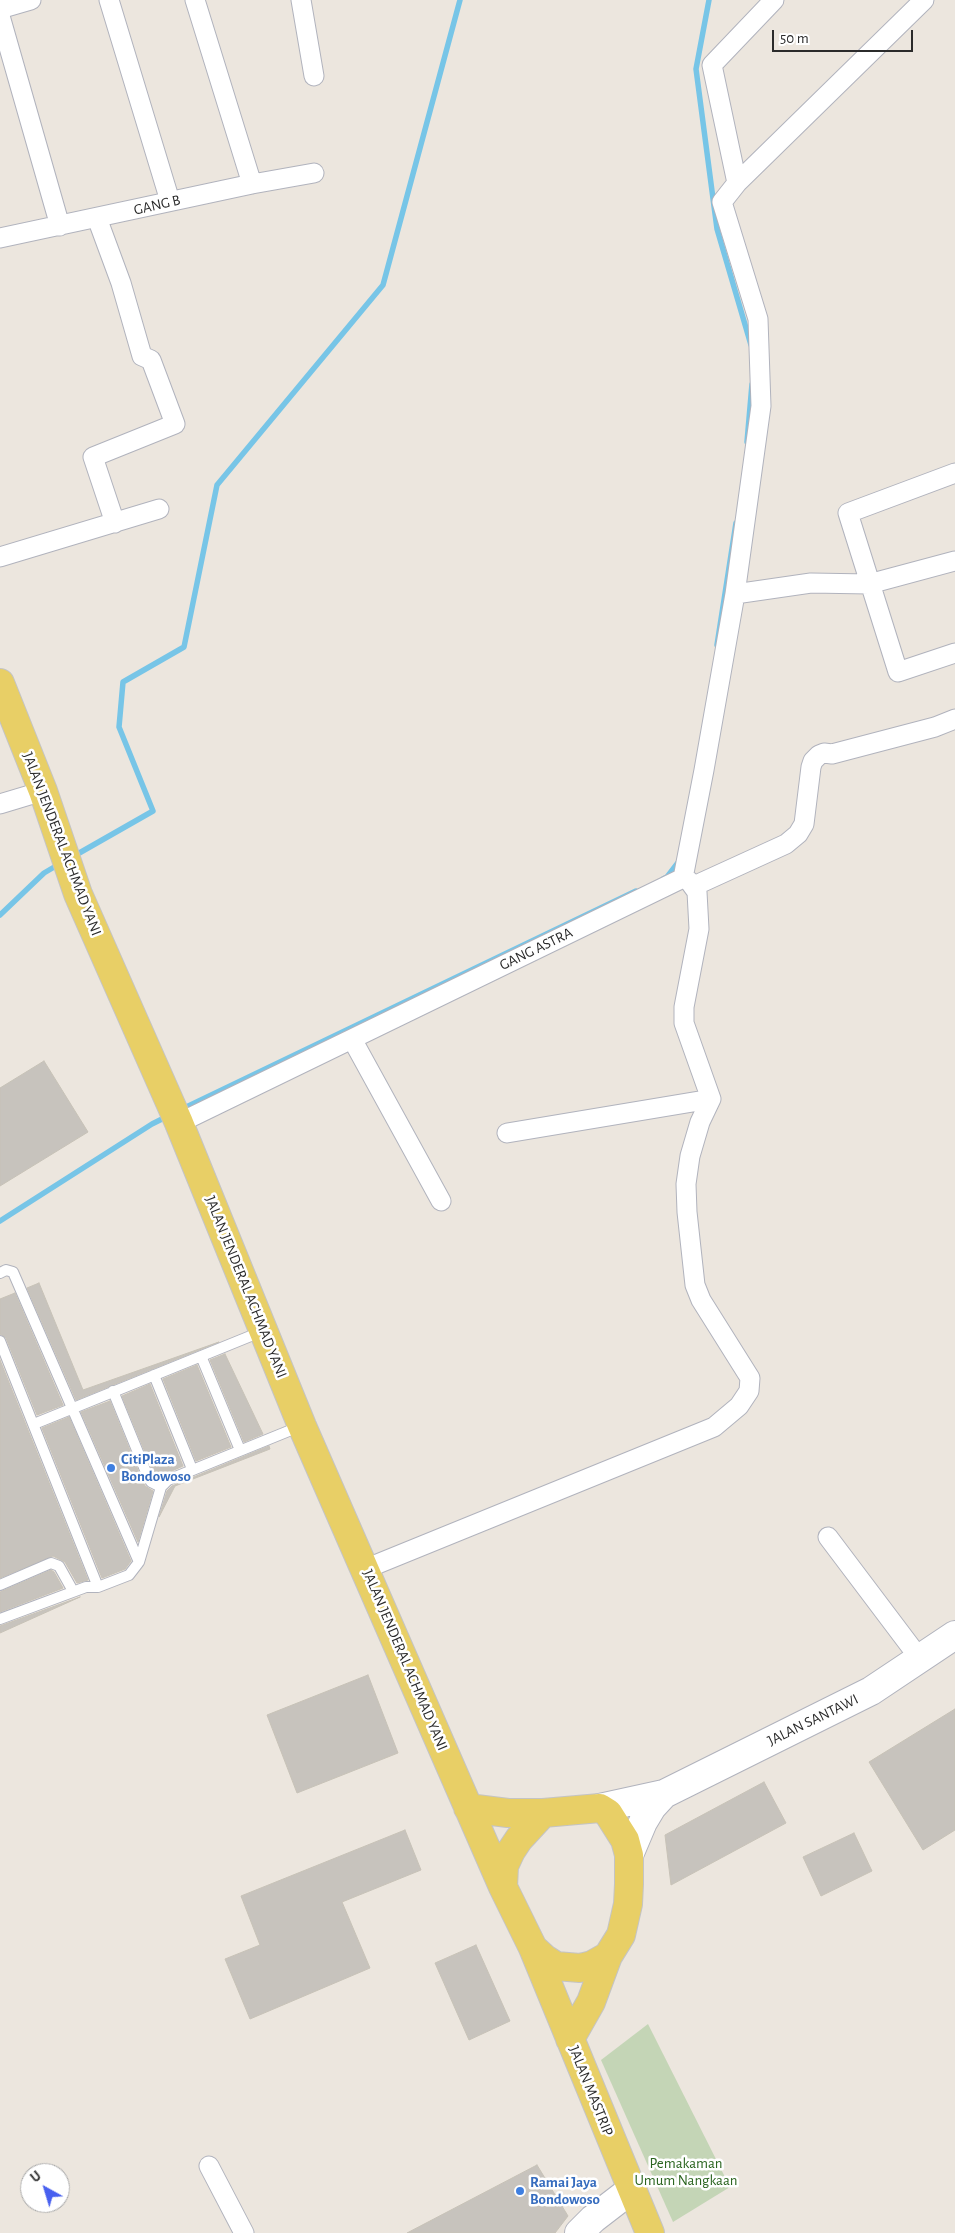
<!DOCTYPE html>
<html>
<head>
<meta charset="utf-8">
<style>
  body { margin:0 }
  #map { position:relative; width:955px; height:2233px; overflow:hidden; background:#ece6de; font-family:"Alegreya Sans",sans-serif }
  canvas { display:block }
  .north { position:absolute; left:20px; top:2163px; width:50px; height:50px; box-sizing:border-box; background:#fff; border:1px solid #aaa; border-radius:50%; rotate:321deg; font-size:14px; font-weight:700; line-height:20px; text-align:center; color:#2b2b2b }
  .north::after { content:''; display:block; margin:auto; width:18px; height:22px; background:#4860ef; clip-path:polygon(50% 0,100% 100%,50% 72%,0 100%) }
  .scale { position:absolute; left:772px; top:30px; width:141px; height:22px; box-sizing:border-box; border:2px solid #2b2b2b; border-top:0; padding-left:6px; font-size:15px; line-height:18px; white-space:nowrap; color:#2b2b2b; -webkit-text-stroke:4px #fff; paint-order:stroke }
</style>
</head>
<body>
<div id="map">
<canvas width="955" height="2233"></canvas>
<div class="north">U</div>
<div class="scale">50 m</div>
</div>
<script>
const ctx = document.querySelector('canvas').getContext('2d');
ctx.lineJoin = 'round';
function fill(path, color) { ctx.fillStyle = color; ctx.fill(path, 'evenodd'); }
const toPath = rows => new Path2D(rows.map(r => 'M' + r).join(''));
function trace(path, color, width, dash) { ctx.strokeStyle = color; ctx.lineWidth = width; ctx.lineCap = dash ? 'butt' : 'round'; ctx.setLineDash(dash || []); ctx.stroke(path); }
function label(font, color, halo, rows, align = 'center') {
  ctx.font = font + ' "Alegreya Sans",sans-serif'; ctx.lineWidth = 5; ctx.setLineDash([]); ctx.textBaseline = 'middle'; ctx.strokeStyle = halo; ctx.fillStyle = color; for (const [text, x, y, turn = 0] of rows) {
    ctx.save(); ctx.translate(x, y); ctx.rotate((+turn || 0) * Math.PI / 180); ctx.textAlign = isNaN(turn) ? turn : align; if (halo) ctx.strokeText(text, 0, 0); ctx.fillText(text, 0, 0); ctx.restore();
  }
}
fill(toPath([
  [648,2024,730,2187,673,2222,601,2060]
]), '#c4d5b6');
trace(toPath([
  [709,0,696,69,717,229,751,345],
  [747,442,752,384],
  [717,645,736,523],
  [74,856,153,811,119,727,123,682,184,647,217,485,383,285,460,0],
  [663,879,667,877,680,860],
  [0,915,44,873,61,863],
  [180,1110,636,891],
  [0,1221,152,1124,168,1116]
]), '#77c5e7', 5.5);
const building = toPath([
  [44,1061,88,1132,0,1186,0,1088,44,1061],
  [39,1283,83,1390,219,1342,76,1400,27,1288,39,1283],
  [15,1293,63,1405,37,1415,6,1338,0,1334,0,1299,15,1293],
  [225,1354,263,1434,244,1442,210,1360,225,1354],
  [0,1360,88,1580,77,1583,65,1562,53,1556,0,1578,0,1360],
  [197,1365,231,1447,196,1461,163,1379,197,1365],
  [150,1384,183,1466,165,1474,160,1479,154,1474,122,1396,150,1384],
  [110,1401,142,1480,145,1486,153,1491,138,1542,81,1412,110,1401],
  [69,1417,131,1561,125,1569,102,1578,42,1428,69,1417],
  [269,1446,270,1449,175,1486,159,1517,167,1491,172,1486,269,1446],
  [51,1570,54,1572,63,1588,0,1612,0,1592,51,1570],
  [80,1597,0,1633,0,1626,80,1597],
  [368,1675,398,1753,297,1793,267,1715,368,1675],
  [955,1709,955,1830,923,1850,869,1762,955,1709],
  [764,1782,786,1823,671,1885,665,1835,764,1782],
  [405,1830,421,1870,342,1902,370,1968,250,2019,225,1959,260,1945,241,1896,405,1830],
  [854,1833,872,1871,821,1896,803,1857,854,1833],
  [476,1945,510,2021,469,2040,435,1963,476,1945],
  [537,2165,568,2216,555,2233,407,2233,537,2165]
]);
fill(building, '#c7c3bd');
trace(building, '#c7c2b7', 1);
const service = toPath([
  [0,1273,6,1270,13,1272,139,1562],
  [0,1341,98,1587],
  [201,1356,240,1450],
  [154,1375,192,1469],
  [113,1391,148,1477,151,1482,161,1487],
  [34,1424,263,1331],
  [0,1585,51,1563,59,1566,73,1591],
  [0,1619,86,1587,98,1587,129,1575,139,1562,161,1487,168,1480,301,1426]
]);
const minor = toPath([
  [109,0,170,201],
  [195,0,252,184],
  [301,0,314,76],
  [774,0,712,65,737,183,924,0],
  [0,9,31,0],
  [0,16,60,226],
  [97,218,121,283,142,356,151,360,175,424,93,457,115,523],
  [0,238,252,184,314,173],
  [955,473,848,513,898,672,955,653],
  [0,557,159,509],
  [735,594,761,406,758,319,722,202,737,183],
  [0,804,43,791],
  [683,878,704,770,735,594,811,583,869,584,955,561],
  [694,886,786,844,798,834,804,824,811,767,813,761,819,755,824,753,832,754,935,727,955,719],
  [352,1039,441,1201],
  [179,1123,683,878,689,881,697,892,699,929,684,1007,684,1023,711,1099],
  [507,1133,711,1099],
  [828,1537,920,1659],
  [365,1569,714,1427,739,1406,749,1391,750,1378,701,1300,695,1285,687,1212,686,1184,690,1156,700,1122,711,1099],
  [209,2166,244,2233]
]);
const secondary = toPath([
  [600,1808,664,1794,871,1691,955,1635],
  [629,1855,643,1822,652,1807,664,1794],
  [579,2233,593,2219,632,2189]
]);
const primary = toPath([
  [0,683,43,791,78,894,179,1123,302,1426,503,1887,533,1948,545,1959,556,1966,580,1968,592,1965,608,1956,621,1935,628,1904,629,1884,629,1855,625,1840,608,1813,600,1808,543,1813,508,1813,468,1808],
  [503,1887,504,1866,511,1851,519,1839,543,1813],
  [533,1948,650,2233],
  [570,2039,591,2002,608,1956]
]);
trace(service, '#b1b3bd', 12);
trace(minor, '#b1b3bd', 21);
trace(secondary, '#b1b3bd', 30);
trace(primary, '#c4c4c4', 30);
trace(service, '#fff', 10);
trace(minor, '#fff', 19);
trace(secondary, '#fff', 28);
trace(primary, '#e8cf66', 28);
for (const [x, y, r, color] of [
  [111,1468,5,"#3f7fe0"],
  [520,2191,5,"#3f7fe0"]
]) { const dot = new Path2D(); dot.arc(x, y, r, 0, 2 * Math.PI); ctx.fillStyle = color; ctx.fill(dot); trace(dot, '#fff', 2); }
label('15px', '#2b2b2b', '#fff', [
  ["GANG B",157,205,-13],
  ["JALAN JENDERAL ACHMAD YANI",62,844,69],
  ["GANG ASTRA",536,949,-26],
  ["JALAN JENDERAL ACHMAD YANI",246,1287,68],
  ["JALAN JENDERAL ACHMAD YANI",405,1660,67],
  ["JALAN SANTAWI",813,1720,-26],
  ["JALAN MASTRIP",591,2091,68]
]);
label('bold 15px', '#366cbe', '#fff', [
  ["CitiPlaza",121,1459],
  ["Bondowoso",121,1476],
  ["Ramai Jaya",530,2182],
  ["Bondowoso",530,2199]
], 'left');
label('15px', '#2a641f', '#fff', [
  ["Pemakaman",686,2163],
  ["Umum Nangkaan",686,2180]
]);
</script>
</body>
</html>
